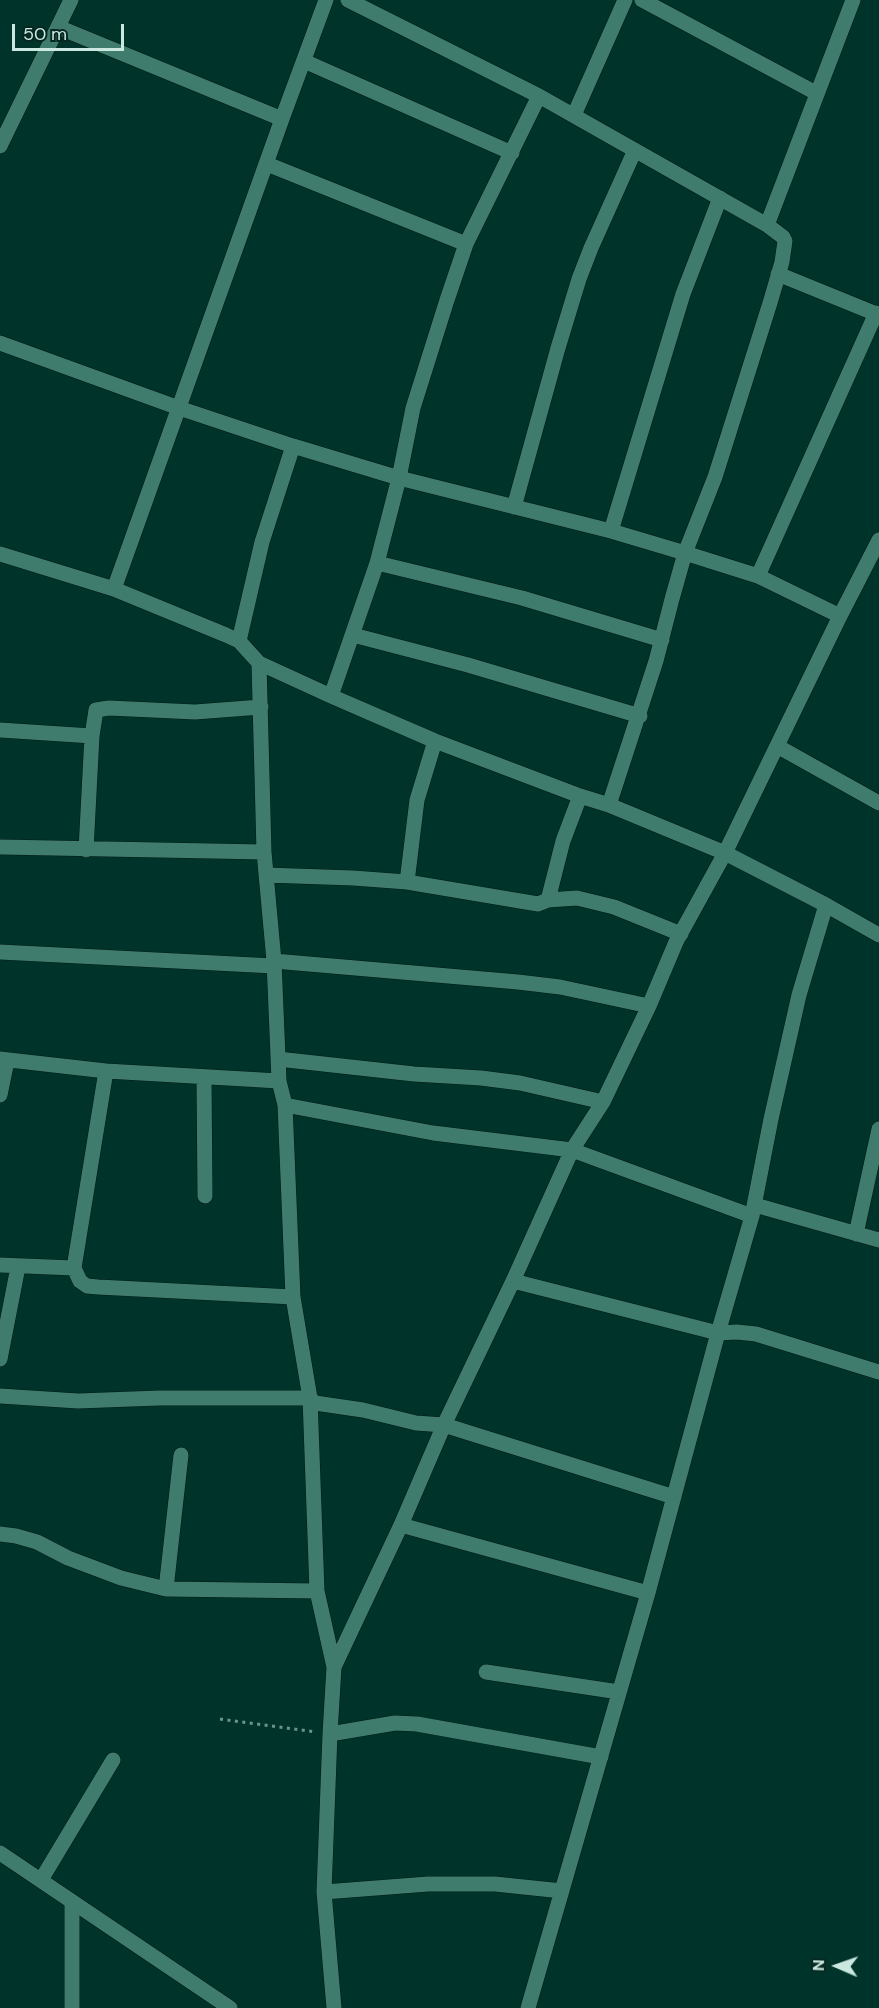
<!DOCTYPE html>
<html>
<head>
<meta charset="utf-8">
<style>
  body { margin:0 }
  #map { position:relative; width:879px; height:2008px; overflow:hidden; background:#00342a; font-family:"DM Sans",sans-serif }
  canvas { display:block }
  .north { position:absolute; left:807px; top:1936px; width:60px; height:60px; -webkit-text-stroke:4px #062821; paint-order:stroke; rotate:272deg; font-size:16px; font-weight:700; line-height:24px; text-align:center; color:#cae8df }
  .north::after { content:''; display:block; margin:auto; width:21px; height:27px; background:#cae8df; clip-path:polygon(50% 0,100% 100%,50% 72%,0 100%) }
  .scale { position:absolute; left:12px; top:24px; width:112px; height:27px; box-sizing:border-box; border:3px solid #cae8df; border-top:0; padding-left:8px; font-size:18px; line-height:21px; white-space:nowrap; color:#cae8df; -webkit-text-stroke:4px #062821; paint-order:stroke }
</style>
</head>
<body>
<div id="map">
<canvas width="879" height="2008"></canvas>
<div class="north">N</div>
<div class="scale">50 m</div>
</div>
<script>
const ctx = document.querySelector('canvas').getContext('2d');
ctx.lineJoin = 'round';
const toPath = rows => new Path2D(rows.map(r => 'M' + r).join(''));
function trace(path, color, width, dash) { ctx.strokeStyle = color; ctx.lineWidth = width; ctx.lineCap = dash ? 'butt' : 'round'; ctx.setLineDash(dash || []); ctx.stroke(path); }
const street = toPath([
  [348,0,539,96,767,225,783,237,785,241,782,262,770,303,715,477,685,553,672,599,656,661,609,805],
  [642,0,816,93],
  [58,27,282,119],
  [304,61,512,153],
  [574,115,625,0],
  [0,146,71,0],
  [267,164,466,244],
  [767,225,853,0],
  [778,274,879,315],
  [0,343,179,408,293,446,399,478,611,531,685,553,758,576,840,616],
  [514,507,558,348,579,279,591,248,635,150],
  [611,531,683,294,720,198],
  [0,554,114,589,226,635,239,641,259,663,331,696,435,741,580,796,609,805,725,853,826,905,879,935],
  [377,563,522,598,662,640],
  [758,576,876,313],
  [114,589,282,119,326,0],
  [353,635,468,665,640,716],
  [239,641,262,542,293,446],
  [259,663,264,852,274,961,279,1081,285,1105,293,1297,310,1398,317,1591,334,1667,330,1734,324,1892,334,2008],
  [331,696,377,563,399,478,413,408,447,300,466,244,539,96],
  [0,730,92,736],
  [777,746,879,803],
  [0,847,264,852],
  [86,850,92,736,96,710,109,708,195,712,261,707],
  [266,875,353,878,407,882,538,904,548,900,577,898,614,907,681,934],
  [407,882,417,800,435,741],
  [548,900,563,841,580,796],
  [0,952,274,966],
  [274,961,518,982,560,987,649,1006],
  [0,1059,106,1071,279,1081],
  [278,1059,414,1074,481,1078,520,1083,603,1102],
  [106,1071,74,1268,80,1281,87,1286,98,1287,293,1297],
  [204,1078,205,1196],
  [0,1095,7,1061],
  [285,1105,433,1133,572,1150,752,1216],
  [755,1205,879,1240],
  [856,1234,879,1129],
  [0,1265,74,1268],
  [513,1281,718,1333,737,1332,756,1334,879,1372],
  [0,1359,18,1267],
  [0,1396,78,1401,159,1398,310,1398,315,1403,363,1410,416,1423,444,1425,674,1497],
  [401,1525,648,1593],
  [0,1534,16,1536,37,1542,68,1558,121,1578,166,1589,317,1591],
  [166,1589,181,1455],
  [334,1667,401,1525,444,1425,513,1281,572,1150,603,1102,649,1006,676,942,725,853,840,616,879,540],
  [486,1672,619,1692],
  [330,1734,395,1723,417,1724,601,1757],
  [41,1880,113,1760],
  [324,1892,428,1884,495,1884,562,1891],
  [72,2008,72,1902],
  [528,2008,648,1593,718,1333,752,1216,771,1119,799,995,826,905]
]);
const secondary = toPath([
  [0,1853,230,2008]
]);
trace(street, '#001a13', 16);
trace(secondary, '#001a13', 16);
trace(toPath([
  [220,1719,316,1732]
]), '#6b948a', 3, [3, 4.5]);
trace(street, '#3f7c6d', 15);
trace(secondary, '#3f7c6d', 15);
</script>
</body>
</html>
